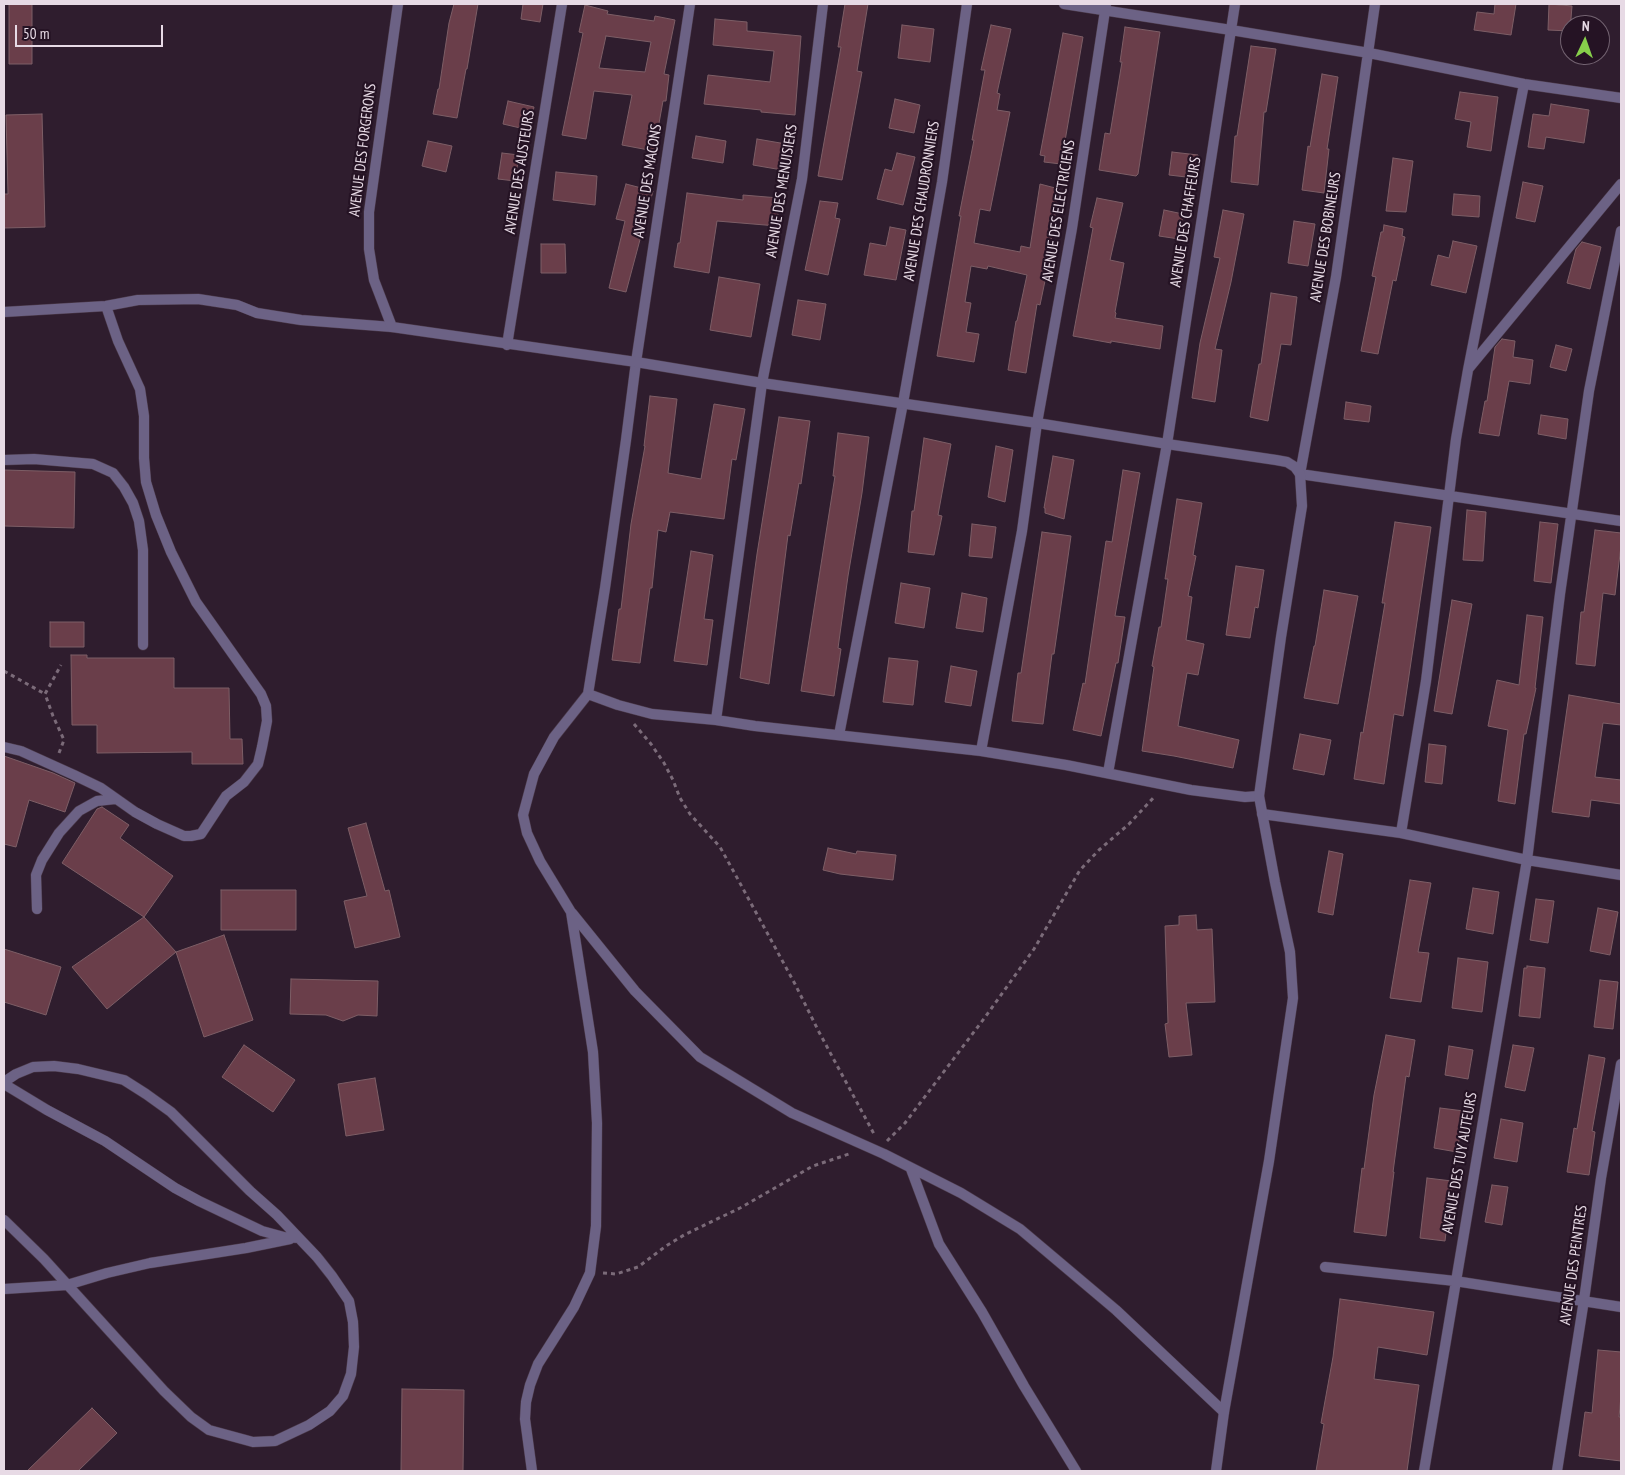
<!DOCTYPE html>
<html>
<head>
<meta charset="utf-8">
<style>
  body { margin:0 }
  #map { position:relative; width:1625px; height:1475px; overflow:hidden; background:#2f1d2e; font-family:"PT Sans Narrow",sans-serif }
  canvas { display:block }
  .frame { position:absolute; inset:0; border:5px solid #e7dae5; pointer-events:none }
  .north { position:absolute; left:1560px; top:15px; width:50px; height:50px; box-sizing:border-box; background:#251324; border:1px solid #736371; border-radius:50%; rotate:3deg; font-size:14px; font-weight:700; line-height:20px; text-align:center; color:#e7dae5 }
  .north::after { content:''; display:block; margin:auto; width:18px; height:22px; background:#87cf4b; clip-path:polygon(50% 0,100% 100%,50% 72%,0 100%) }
  .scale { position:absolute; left:15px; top:25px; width:148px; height:22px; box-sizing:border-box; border:2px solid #e7dae5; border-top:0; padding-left:6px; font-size:15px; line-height:18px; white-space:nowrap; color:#e7dae5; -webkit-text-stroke:4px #251324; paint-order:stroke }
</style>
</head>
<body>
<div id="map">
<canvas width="1625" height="1475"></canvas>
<div class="frame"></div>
<div class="north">N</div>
<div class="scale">50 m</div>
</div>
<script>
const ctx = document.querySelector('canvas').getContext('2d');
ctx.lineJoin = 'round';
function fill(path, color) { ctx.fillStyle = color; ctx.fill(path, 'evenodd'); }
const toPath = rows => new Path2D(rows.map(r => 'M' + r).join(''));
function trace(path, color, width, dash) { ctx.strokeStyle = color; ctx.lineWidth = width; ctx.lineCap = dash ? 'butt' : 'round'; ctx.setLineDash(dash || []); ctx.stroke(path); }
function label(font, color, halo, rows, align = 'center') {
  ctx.font = font + ' "PT Sans Narrow",sans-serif'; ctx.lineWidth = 4.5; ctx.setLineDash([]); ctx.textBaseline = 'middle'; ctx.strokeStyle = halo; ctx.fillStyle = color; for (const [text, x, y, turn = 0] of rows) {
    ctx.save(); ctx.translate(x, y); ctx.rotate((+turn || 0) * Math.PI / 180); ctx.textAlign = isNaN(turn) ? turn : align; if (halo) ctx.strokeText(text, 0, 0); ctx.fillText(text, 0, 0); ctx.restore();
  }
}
const building = toPath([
  [9,4,32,4,32,64,9,64,9,4],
  [454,4,478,4,467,69,466,69,457,118,433,114,438,89,439,89,449,23,454,4],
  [523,4,543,4,540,22,521,19,523,4],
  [845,4,868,4,857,71,862,72,842,180,818,176,841,47,838,47,845,4],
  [1495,4,1516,4,1511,35,1474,30,1477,12,1494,14,1495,4],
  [1549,4,1572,6,1570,31,1548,30,1549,4],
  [585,5,608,11,607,14,654,21,655,16,675,20,664,74,669,75,666,101,663,101,654,151,622,145,632,95,594,91,586,139,562,135,583,33,579,32,585,5],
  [606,36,651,42,645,72,599,68,606,36],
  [715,19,747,22,747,31,801,36,795,115,761,112,761,110,704,104,708,75,770,82,774,51,713,45,715,19],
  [902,25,934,29,930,62,898,58,902,25],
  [991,25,1011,29,997,93,1000,94,997,110,1010,112,990,211,980,209,974,243,1020,252,1021,246,1030,248,1040,184,1059,189,1049,252,1051,252,1040,305,1037,304,1026,373,1008,370,1016,321,1017,321,1027,275,988,266,987,269,971,266,965,302,971,303,966,332,979,334,974,362,937,356,961,216,959,216,974,140,972,140,985,70,981,70,991,25],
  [1125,27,1160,32,1138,174,1136,176,1099,170,1105,133,1110,134,1122,62,1120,62,1125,27],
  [1063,33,1083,37,1061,164,1044,162,1045,156,1040,155,1063,33],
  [1251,46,1276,49,1266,112,1264,112,1258,185,1231,182,1235,136,1237,136,1251,46],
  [1322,74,1338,77,1327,149,1329,149,1324,193,1302,190,1308,146,1310,147,1322,74],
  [1460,92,1498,97,1491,151,1467,147,1471,122,1455,119,1460,92],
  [895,99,920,105,914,133,889,128,895,99],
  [508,101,534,107,529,130,503,124,508,101],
  [1551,104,1589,110,1584,143,1546,137,1544,149,1528,147,1533,114,1549,116,1551,104],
  [42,114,45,227,4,228,4,194,8,194,6,115,42,114],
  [696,136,726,141,723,163,692,158,696,136],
  [757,139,792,145,788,171,753,165,757,139],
  [428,141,452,146,446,172,422,166,428,141],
  [1172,152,1198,155,1195,178,1169,175,1172,152],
  [502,153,519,155,515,181,498,179,502,153],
  [897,153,915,157,903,205,877,199,885,169,892,171,897,153],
  [1393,158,1413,161,1406,212,1386,211,1393,158],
  [556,172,597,176,595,205,553,200,556,172],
  [1523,182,1543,186,1535,222,1516,218,1523,182],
  [626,184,653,191,626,292,609,288,625,221,616,219,626,184],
  [687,193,743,200,743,195,779,198,777,226,717,221,709,273,674,267,678,243,680,243,687,193],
  [1454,194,1480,196,1479,217,1452,215,1454,194],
  [1097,198,1123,203,1110,260,1124,263,1115,312,1116,313,1115,318,1163,326,1160,349,1111,341,1111,343,1073,336,1093,228,1090,227,1097,198],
  [820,201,838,203,835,218,840,219,828,275,805,270,820,201],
  [1164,210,1183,214,1179,239,1159,236,1164,210],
  [1223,210,1244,214,1231,282,1215,349,1222,350,1215,402,1192,398,1200,343,1220,258,1214,257,1223,210],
  [1294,221,1315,224,1308,266,1288,263,1294,221],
  [1384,225,1403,229,1402,236,1405,237,1396,281,1393,280,1378,354,1361,351,1376,277,1372,276,1381,232,1383,232,1384,225],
  [890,227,906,230,896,280,864,275,870,243,886,246,890,227],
  [1453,241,1477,246,1466,293,1431,285,1438,255,1449,258,1453,241],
  [1582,242,1601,247,1590,289,1567,283,1576,249,1582,242],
  [541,244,565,244,566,273,541,273,541,244],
  [719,277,760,284,751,337,710,330,719,277],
  [1271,293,1297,297,1291,345,1281,344,1268,421,1250,417,1259,364,1261,364,1271,293],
  [798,300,826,304,820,340,792,335,798,300],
  [1502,339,1515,341,1513,357,1533,360,1530,384,1509,381,1499,436,1479,433,1485,401,1487,401,1495,347,1502,339],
  [1556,345,1572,349,1566,371,1550,367,1556,345],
  [650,396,677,399,668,473,701,479,714,404,745,409,736,460,732,459,724,519,670,512,666,532,658,530,652,588,650,588,640,663,612,660,619,609,621,609,631,524,645,446,644,446,650,396],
  [1346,402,1371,406,1369,422,1344,419,1346,402],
  [1541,415,1568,419,1566,439,1538,434,1541,415],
  [779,417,810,421,801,484,799,483,790,536,788,535,769,684,740,678,757,554,779,417],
  [838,433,869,437,862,493,848,576,838,648,841,649,834,696,801,691,835,476,833,476,838,433],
  [924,438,951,444,938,515,942,516,934,555,908,552,912,511,914,511,924,438],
  [996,446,1013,450,1005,502,988,497,996,446],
  [1053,456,1074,460,1064,519,1045,513,1045,508,1044,508,1053,456],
  [4,470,75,472,74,528,4,526,4,470],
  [1123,470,1140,473,1115,616,1125,617,1118,663,1116,663,1101,736,1073,730,1083,683,1085,684,1106,541,1112,542,1123,470],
  [1177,499,1202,503,1193,555,1196,556,1188,596,1192,597,1186,640,1204,644,1198,675,1187,673,1178,726,1239,740,1233,768,1174,756,1142,751,1154,667,1152,666,1159,627,1161,627,1168,579,1165,579,1177,499],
  [1467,510,1486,512,1483,561,1463,560,1467,510],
  [1395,522,1431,527,1403,716,1394,714,1384,784,1354,779,1361,732,1363,733,1385,603,1382,603,1395,522],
  [1540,522,1558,524,1551,583,1534,581,1540,522],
  [972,524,996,527,992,558,969,556,972,524],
  [1595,530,1621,533,1621,546,1615,595,1603,593,1595,666,1576,664,1581,612,1584,612,1595,530],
  [1042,532,1071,536,1054,654,1052,654,1043,724,1012,721,1018,673,1021,673,1042,532],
  [691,551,713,555,704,619,713,620,707,665,674,661,691,551],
  [1236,566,1264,570,1258,608,1255,607,1250,638,1226,635,1236,566],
  [901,583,930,588,924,628,895,623,901,583],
  [1324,590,1358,596,1338,704,1304,698,1314,646,1315,646,1324,590],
  [962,593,987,598,983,632,956,628,962,593],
  [1452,600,1472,604,1452,714,1434,711,1452,600],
  [1527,615,1543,617,1535,688,1536,688,1526,734,1524,734,1515,804,1498,801,1508,730,1488,726,1497,680,1519,685,1527,615],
  [50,622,84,622,84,647,50,647,50,622],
  [71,655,87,655,87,658,174,658,174,688,229,688,230,739,242,739,243,764,192,764,192,752,97,753,97,725,72,725,71,655],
  [889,658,918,661,913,705,883,702,889,658],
  [951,666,977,671,971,706,945,702,951,666],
  [1569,695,1621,704,1621,725,1603,723,1595,777,1621,780,1621,804,1591,800,1589,817,1552,812,1569,695],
  [1300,734,1331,740,1324,775,1293,769,1300,734],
  [1429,744,1446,746,1442,784,1425,782,1429,744],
  [4,756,53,773,75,783,65,812,29,800,16,847,4,844,4,756],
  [102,807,129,825,120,838,173,876,144,917,62,863,97,809,102,807],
  [366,823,385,891,389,890,400,937,355,948,344,901,367,896,348,828,366,823],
  [828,848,856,854,857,851,896,855,893,880,840,874,823,870,828,848],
  [1329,851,1343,854,1333,915,1318,912,1329,851],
  [1410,880,1431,883,1418,952,1429,953,1421,1002,1390,998,1410,880],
  [1473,888,1499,892,1493,934,1466,929,1473,888],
  [221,890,296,890,296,930,221,930,221,890],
  [1536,899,1554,901,1548,943,1530,940,1536,899],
  [1598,908,1618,912,1610,955,1590,951,1598,908],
  [1196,915,1197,930,1212,929,1215,1002,1186,1003,1192,1055,1169,1057,1165,1024,1168,1023,1165,926,1179,925,1179,916,1196,915],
  [144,917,176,952,107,1009,72,967,144,917],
  [224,935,253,1020,204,1037,176,952,224,935],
  [4,949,61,967,46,1015,4,1002,4,949],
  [1458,958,1488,962,1482,1012,1452,1008,1458,958],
  [1527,966,1545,968,1545,970,1540,1018,1519,1016,1524,968,1527,968,1527,966],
  [291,979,378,981,377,1016,358,1015,343,1021,326,1015,290,1014,291,979],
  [1600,980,1618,982,1613,1029,1594,1027,1600,980],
  [1386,1035,1415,1040,1409,1077,1406,1076,1393,1172,1394,1172,1386,1236,1354,1232,1362,1168,1364,1169,1374,1095,1386,1035],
  [244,1045,295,1080,273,1112,222,1077,244,1045],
  [1513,1045,1534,1048,1525,1091,1505,1087,1513,1045],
  [1449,1046,1473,1050,1468,1079,1445,1075,1449,1046],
  [1589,1055,1605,1058,1592,1131,1595,1132,1589,1175,1567,1172,1574,1128,1577,1129,1589,1055],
  [375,1078,384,1130,346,1136,338,1084,375,1078],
  [1440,1108,1464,1111,1457,1152,1434,1148,1440,1108],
  [1501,1119,1523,1123,1517,1162,1494,1158,1501,1119],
  [1427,1178,1452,1181,1445,1241,1420,1238,1427,1178],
  [1492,1185,1508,1187,1502,1225,1485,1222,1492,1185],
  [1340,1299,1434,1312,1427,1355,1378,1347,1374,1379,1419,1385,1407,1471,1316,1471,1324,1424,1321,1423,1333,1357,1340,1299],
  [1598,1350,1621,1352,1621,1396,1619,1417,1621,1417,1621,1461,1579,1456,1585,1412,1592,1413,1598,1350],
  [402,1389,464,1390,463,1471,401,1471,402,1389],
  [92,1408,117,1433,78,1471,27,1471,92,1408]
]);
fill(building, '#6a3e4a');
trace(building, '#7d5e66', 1);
const minor = toPath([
  [1064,4,1231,30,1369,53,1524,84,1621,98],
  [1375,4,1336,277,1300,474,1621,521],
  [4,312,106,306,138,300,198,299,237,305,257,313,301,320,392,327],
  [507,345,562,4],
  [1469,368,1621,184],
  [4,460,34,459,93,464,113,473,124,487,133,503,139,521,143,550,143,645],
  [588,694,618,705,652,714,716,720,755,726,981,751,1066,765,1191,790,1245,797,1259,796],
  [716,720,762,383,802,179,823,4],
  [839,735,903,403,942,182,967,4],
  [4,747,21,751,74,775,101,788,135,812,157,824,184,836,191,836,201,834,226,796,244,782,258,764,262,747,267,721,266,706,261,694,196,602,171,552,156,515,146,482,144,458,144,416,140,389,118,341,106,306],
  [981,751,1022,531,1037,423,1072,228,1106,4],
  [1108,773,1167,444,1235,4],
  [1262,814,1401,833,1527,860,1621,875],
  [1401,833,1426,681,1456,439,1468,370,1524,84],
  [37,909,36,875,42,860,59,833,79,811,97,801,115,799],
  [572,913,635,991,700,1057,792,1113,884,1154,961,1193,1020,1229,1116,1310,1224,1412],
  [4,1082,16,1074,33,1067,54,1066,78,1069,124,1080,146,1094,171,1112,250,1191,277,1215,317,1257,332,1276,349,1301,353,1322,354,1347,351,1374,343,1396,330,1411,309,1425,275,1441,253,1442,209,1430,191,1417,164,1391,44,1259,4,1220],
  [4,1084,47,1110,105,1141,175,1188,199,1201,262,1231,284,1237,299,1238],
  [911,1169,939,1244,982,1312,1024,1386,1076,1471],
  [1325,1267,1455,1281,1621,1307],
  [4,1289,67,1285,107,1273,150,1263,246,1248,290,1239],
  [532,1471,525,1419,526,1402,530,1385,538,1364,574,1307,590,1273,596,1226,597,1123,593,1052,571,912,540,861,527,833,523,815,534,774,554,737,588,694,605,588,626,440,636,362,690,4],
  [1424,1471,1527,860,1560,594,1589,391,1621,231],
  [1557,1471,1584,1300,1601,1178,1621,1064]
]);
const tertiary = toPath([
  [398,4,369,212,369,249,374,280,392,327,636,362,762,383,1037,423,1167,444,1276,460,1287,462,1295,467,1300,474,1302,506,1281,637,1259,796,1275,882,1290,952,1293,998,1269,1161,1224,1412,1216,1471]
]);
trace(minor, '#4c3b4b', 11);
trace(tertiary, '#4c3b4b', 11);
trace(toPath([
  [4,671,45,694],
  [634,724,651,744,664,763,673,780,680,798,690,814,720,847,735,874,795,984,819,1032,874,1134],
  [59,753,64,740,53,716,45,694,61,665],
  [887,1141,905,1123,986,1016,1034,949,1080,870,1099,850,1129,824,1155,796],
  [603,1273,616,1274,638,1267,666,1246,684,1235,740,1208,813,1166,849,1154]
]), '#7b6b79', 3, [4, 4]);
trace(minor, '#6c6285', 10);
trace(tertiary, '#6c6285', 10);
label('15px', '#e7dae5', '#251324', [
  ["AVENUE DES FORGERONS",363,150,-83],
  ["AVENUE DES AUSTEURS",520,172,-81],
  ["AVENUE DES MACONS",648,181,-81],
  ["AVENUE DES MENUISIERS",782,191,-81],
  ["AVENUE DES CHAUDRONNIERS",922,201,-81],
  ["AVENUE DES ELECTRICIENS",1059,211,-81],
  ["AVENUE DES CHAFFEURS",1186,222,-81],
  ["AVENUE DES BOBINEURS",1326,237,-81],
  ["AVENUE DES TUY AUTEURS",1460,1163,-80],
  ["AVENUE DES PEINTRES",1574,1265,-82]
]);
</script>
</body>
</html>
